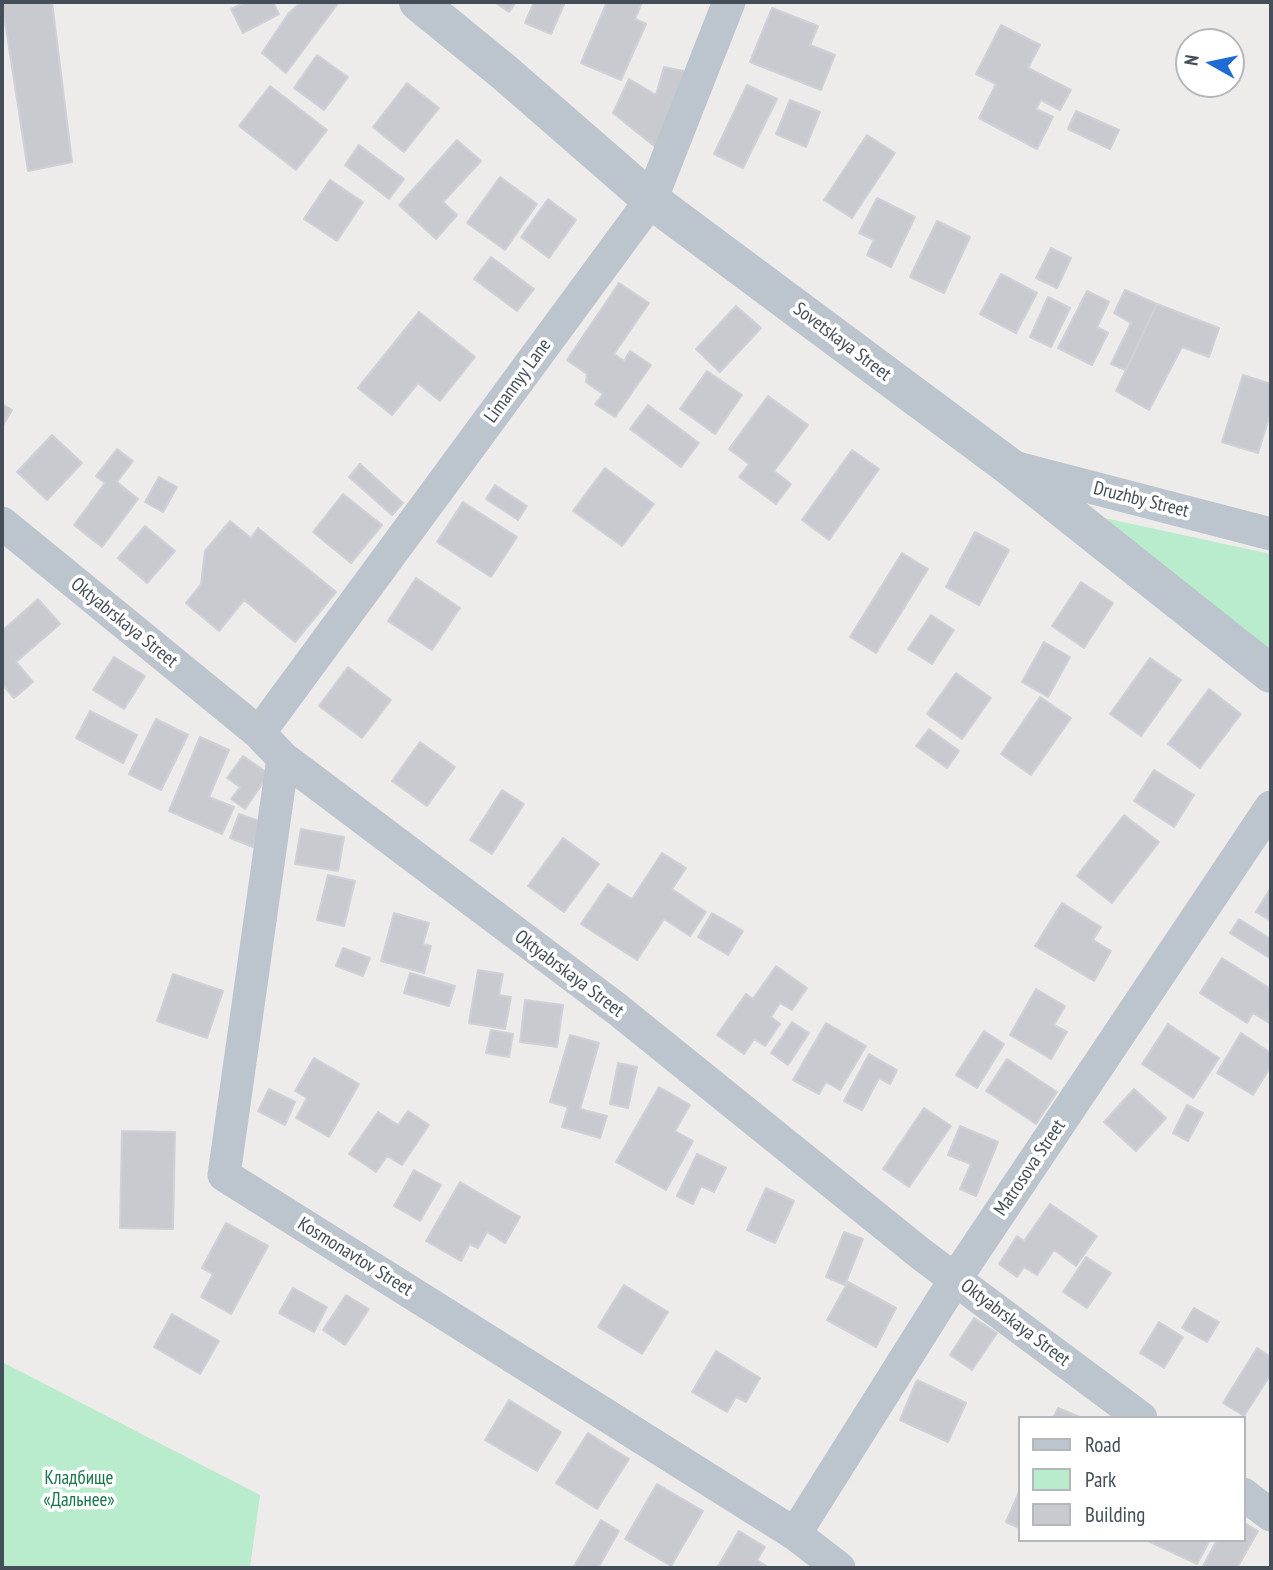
<!DOCTYPE html>
<html>
<head>
<meta charset="utf-8">
<style>
  body { margin:0 }
  #map { position:relative; width:1273px; height:1570px; overflow:hidden; background:#eeebeb; font-family:"PT Sans Narrow",sans-serif }
  canvas { display:block }
  .frame { position:absolute; inset:0; border:4px solid #444e58; pointer-events:none }
  .legend { position:absolute; left:1018px; top:1416px; width:228px; height:126px; box-sizing:border-box; background:#fff; border:2px solid #b4b8bc; margin:0; padding:9px 12px; list-style:none; font-size:21px; color:#444e58 }
  .legend li { display:flex; align-items:center; gap:14px; height:35px }
  .legend b { width:35px; border:2px solid #b4b8bc }
  .north { position:absolute; left:1175px; top:28px; width:70px; height:70px; box-sizing:border-box; background:#fff; border:2px solid #b4b8bc; border-radius:50%; rotate:279deg; font-size:19px; font-weight:700; line-height:28px; text-align:center; color:#444e58 }
  .north::after { content:''; display:block; margin:auto; width:24px; height:32px; background:#1e6bd5; clip-path:polygon(50% 0,100% 100%,50% 72%,0 100%) }
</style>
</head>
<body>
<div id="map">
<canvas width="1273" height="1570"></canvas>
<div class="frame"></div>
<ul class="legend">
<li><b style="height:9px;background:#bcc5ce"></b>Road</li>
<li><b style="height:19px;background:#b9eccd"></b>Park</li>
<li><b style="height:19px;background:#c8cad0"></b>Building</li>
</ul>
<div class="north">N</div>
</div>
<script>
const ctx = document.querySelector('canvas').getContext('2d');
ctx.lineJoin = 'round';
function fill(path, color) { ctx.fillStyle = color; ctx.fill(path, 'evenodd'); }
const toPath = rows => new Path2D(rows.map(r => 'M' + r).join(''));
function trace(path, color, width, dash) { ctx.strokeStyle = color; ctx.lineWidth = width; ctx.lineCap = dash ? 'butt' : 'round'; ctx.setLineDash(dash || []); ctx.stroke(path); }
function label(font, color, halo, rows, align = 'center') {
  ctx.font = font + ' "PT Sans Narrow",sans-serif'; ctx.lineWidth = 7; ctx.setLineDash([]); ctx.textBaseline = 'middle'; ctx.strokeStyle = halo; ctx.fillStyle = color; for (const [text, x, y, turn = 0] of rows) {
    ctx.save(); ctx.translate(x, y); ctx.rotate((+turn || 0) * Math.PI / 180); ctx.textAlign = isNaN(turn) ? turn : align; if (halo) ctx.strokeText(text, 0, 0); ctx.fillText(text, 0, 0); ctx.restore();
  }
}
fill(toPath([
  [1095,516,1271,554,1271,656],
  [2,1362,260,1495,250,1568,2,1568]
]), '#b9eccd');
const building = toPath([
  [2,2,52,2,72,162,28,171,2,2],
  [246,2,273,2,279,14,243,33,231,9,246,2],
  [301,2,339,2,286,73,262,53,288,14,301,2],
  [494,2,516,2,509,12,494,2],
  [534,2,565,2,551,34,525,23,534,2],
  [607,2,642,2,635,19,646,24,621,80,581,63,607,2],
  [772,8,818,26,810,45,835,55,821,90,750,62,772,8],
  [1001,25,1040,45,1028,68,1071,90,1060,110,1041,100,1036,109,1053,117,1037,149,979,118,996,84,976,74,1001,25],
  [317,55,348,77,324,110,294,88,317,55],
  [664,67,689,72,663,153,613,113,629,79,656,95,664,67],
  [407,83,439,108,404,152,373,127,407,83],
  [747,85,777,99,743,168,714,154,747,85],
  [270,86,327,130,296,170,239,126,270,86],
  [790,100,820,112,806,147,776,134,790,100],
  [1076,111,1119,130,1110,149,1068,129,1076,111],
  [867,135,895,153,852,218,824,200,867,135],
  [457,140,481,161,443,202,457,215,436,239,399,205,457,140],
  [359,145,404,179,389,199,345,165,359,145],
  [500,177,537,204,505,250,467,223,500,177],
  [330,180,363,202,337,241,304,219,330,180],
  [877,198,915,217,891,267,867,255,874,240,859,233,877,198],
  [548,199,576,220,549,258,521,237,548,199],
  [937,221,970,237,944,293,910,277,937,221],
  [1051,248,1071,258,1057,288,1036,278,1051,248],
  [491,257,534,289,517,311,474,279,491,257],
  [1001,274,1037,293,1016,333,980,314,1001,274],
  [619,283,649,303,614,354,624,361,630,351,651,365,615,417,595,404,603,394,586,382,587,374,567,360,619,283],
  [1125,290,1157,304,1126,370,1111,364,1131,323,1114,313,1125,290],
  [1087,291,1109,302,1097,327,1108,333,1092,365,1058,348,1087,291],
  [1048,297,1070,308,1051,347,1030,337,1048,297],
  [1157,304,1219,328,1209,357,1182,347,1149,410,1116,391,1157,304],
  [736,306,761,328,720,372,696,349,736,306],
  [419,312,475,357,440,401,418,383,392,415,358,388,419,312],
  [707,371,742,395,715,434,680,409,707,371],
  [1243,375,1271,384,1271,412,1258,453,1222,442,1243,375],
  [768,396,808,425,774,471,791,484,776,504,739,477,749,464,729,449,768,396],
  [2,404,12,410,2,427,2,404],
  [648,405,699,443,681,467,630,429,648,405],
  [52,435,82,463,47,500,17,472,52,435],
  [117,449,133,461,117,482,138,499,102,547,74,525,105,483,96,476,117,449],
  [852,450,879,469,829,540,802,520,852,450],
  [360,464,403,503,392,515,349,477,360,464],
  [605,468,654,504,622,546,573,511,605,468],
  [159,477,177,487,163,512,145,502,159,477],
  [495,485,527,506,518,520,486,499,495,485],
  [343,494,382,525,351,563,313,532,343,494],
  [463,502,517,537,491,577,437,542,463,502],
  [230,521,251,538,258,528,336,592,295,642,244,600,219,631,186,603,201,584,205,551,230,521],
  [145,526,175,551,147,583,118,558,145,526],
  [975,532,1009,550,979,605,946,587,975,532],
  [902,553,928,569,876,653,850,637,902,553],
  [416,578,460,608,432,650,388,621,416,578],
  [1081,582,1113,603,1084,648,1052,626,1081,582],
  [38,599,60,624,16,662,33,682,14,698,2,684,2,631,38,599],
  [931,615,954,630,932,664,908,649,931,615],
  [1044,642,1070,657,1048,697,1022,682,1044,642],
  [114,657,145,676,124,709,93,690,114,657],
  [1150,658,1181,680,1141,736,1110,714,1150,658],
  [348,667,391,700,362,738,319,706,348,667],
  [956,673,991,698,962,739,927,714,956,673],
  [1209,689,1241,714,1200,768,1168,744,1209,689],
  [1040,697,1071,718,1031,775,1001,754,1040,697],
  [90,711,137,735,123,763,76,738,90,711],
  [156,719,188,735,161,790,129,774,156,719],
  [929,729,959,751,947,768,916,746,929,729],
  [200,737,229,750,209,797,234,807,222,834,169,811,200,737],
  [420,742,455,767,427,806,392,781,420,742],
  [243,756,269,774,245,809,231,799,240,787,227,778,243,756],
  [1154,770,1194,795,1174,827,1134,801,1154,770],
  [502,790,524,804,492,854,470,840,502,790],
  [239,814,262,822,253,847,230,838,239,814],
  [1124,815,1159,842,1112,903,1077,876,1124,815],
  [301,829,344,837,338,871,295,864,301,829],
  [563,838,599,864,564,912,528,886,563,838],
  [662,853,686,868,672,889,706,912,690,936,664,919,637,960,581,924,608,884,632,899,662,853],
  [328,875,355,881,344,926,317,920,328,875],
  [1271,887,1271,921,1256,912,1271,887],
  [1062,903,1101,927,1093,940,1111,951,1094,981,1035,946,1062,903],
  [394,913,429,923,423,944,431,946,424,973,381,961,394,913],
  [712,913,743,931,728,955,698,937,712,913],
  [1239,919,1271,939,1271,959,1230,933,1239,919],
  [343,948,370,958,363,976,336,966,343,948],
  [1222,958,1271,989,1269,1023,1253,1013,1247,1023,1200,993,1222,958],
  [776,966,807,988,792,1010,780,1003,771,1017,780,1024,765,1046,754,1039,744,1054,717,1035,746,994,753,999,776,966],
  [478,970,503,974,499,995,511,997,505,1029,469,1023,478,970],
  [410,973,455,986,449,1006,404,993,410,973],
  [173,974,223,991,207,1038,157,1021,173,974],
  [1036,989,1065,1006,1054,1025,1067,1032,1051,1059,1010,1035,1036,989],
  [525,1000,563,1005,557,1047,520,1042,525,1000],
  [792,1022,809,1033,788,1065,771,1053,792,1022],
  [826,1023,866,1046,840,1090,826,1082,819,1094,793,1080,826,1023],
  [1168,1024,1219,1058,1193,1098,1142,1064,1168,1024],
  [491,1030,513,1034,509,1057,486,1053,491,1030],
  [984,1031,1004,1044,977,1088,956,1075,984,1031],
  [1241,1033,1271,1053,1271,1066,1253,1095,1217,1073,1241,1033],
  [570,1035,599,1043,580,1109,607,1116,600,1138,562,1127,568,1107,550,1102,570,1035],
  [869,1054,897,1070,890,1084,879,1078,862,1110,844,1101,869,1054],
  [314,1058,359,1084,329,1137,296,1118,307,1098,295,1091,314,1058],
  [1007,1059,1057,1092,1036,1124,986,1091,1007,1059],
  [618,1063,637,1067,628,1108,610,1104,618,1063],
  [659,1087,690,1105,675,1131,693,1141,666,1190,616,1162,659,1087],
  [269,1089,295,1102,285,1125,258,1111,269,1089],
  [1134,1089,1166,1118,1136,1151,1104,1122,1134,1089],
  [1187,1105,1203,1113,1188,1141,1173,1133,1187,1105],
  [924,1108,951,1126,909,1187,883,1169,924,1108],
  [408,1111,429,1125,402,1165,387,1156,376,1172,349,1154,378,1112,398,1125,408,1111],
  [960,1126,998,1142,976,1196,960,1189,971,1164,948,1155,960,1126],
  [122,1131,175,1132,173,1229,120,1228,122,1131],
  [697,1154,726,1168,714,1192,701,1186,693,1204,677,1196,697,1154],
  [414,1170,441,1185,420,1221,394,1206,414,1170],
  [460,1182,520,1217,505,1243,487,1232,478,1248,470,1244,461,1261,426,1241,460,1182],
  [766,1188,794,1201,775,1243,747,1230,766,1188],
  [1050,1204,1097,1236,1076,1266,1054,1250,1037,1275,1024,1267,1017,1277,999,1264,1017,1236,1024,1241,1050,1204],
  [226,1223,268,1246,231,1314,201,1297,213,1274,202,1268,226,1223],
  [844,1232,863,1239,845,1285,826,1277,844,1232],
  [1086,1257,1111,1273,1087,1308,1063,1292,1086,1257],
  [848,1282,896,1308,876,1347,827,1320,848,1282],
  [624,1285,668,1312,642,1354,598,1327,624,1285],
  [293,1288,327,1307,314,1332,279,1313,293,1288],
  [346,1295,369,1309,345,1345,323,1330,346,1295],
  [1194,1308,1219,1322,1207,1342,1182,1328,1194,1308],
  [172,1314,219,1341,200,1374,154,1347,172,1314],
  [974,1318,997,1333,972,1370,950,1355,974,1318],
  [1159,1322,1183,1337,1164,1368,1140,1353,1159,1322],
  [1257,1348,1271,1357,1271,1374,1244,1416,1223,1403,1257,1348],
  [716,1351,760,1378,746,1402,736,1397,727,1412,692,1392,716,1351],
  [917,1380,966,1403,948,1442,900,1420,917,1380],
  [509,1400,561,1432,537,1471,485,1440,509,1400],
  [1058,1408,1082,1418,1053,1418,1058,1408],
  [588,1433,629,1459,597,1509,556,1483,588,1433],
  [657,1484,703,1511,671,1566,625,1539,657,1484],
  [1019,1492,1019,1528,1006,1522,1019,1492],
  [601,1520,619,1531,598,1568,573,1568,601,1520],
  [1243,1522,1258,1531,1237,1568,1202,1568,1217,1540,1243,1540,1243,1522],
  [739,1531,765,1547,757,1560,769,1568,717,1568,739,1531],
  [1146,1540,1210,1540,1197,1564,1146,1540]
]);
fill(building, '#c8cad0');
trace(building, '#cfd1d7', 2);
trace(toPath([
  [1013,467,1271,534],
  [2,523,259,733,283,758,617,1009,921,1254,1141,1418],
  [259,733,651,200,729,2],
  [283,758,224,1175,795,1534,839,1568],
  [1243,1494,1271,1515],
  [795,1534,956,1278,1271,807]
]), '#bcc5ce', 33);
trace(toPath([
  [418,2,504,72,651,200,1010,467,1271,674]
]), '#bcc5ce', 38);
label('19px', '#444e58', '#fff', [
  ["Sovetskaya Street",842,342,37],
  ["Limannyy Lane",518,381,-54],
  ["Druzhby Street",1141,500,14],
  ["Oktyabrskaya Street",124,623,39],
  ["Oktyabrskaya Street",569,974,37],
  ["Matrosova Street",1030,1168,-56],
  ["Kosmonavtov Street",355,1257,32],
  ["Oktyabrskaya Street",1015,1323,37]
]);
label('19px', '#197548', '#fff', [
  ["Кладбище",79,1479],
  ["«Дальнее»",79,1501]
]);
</script>
</body>
</html>
